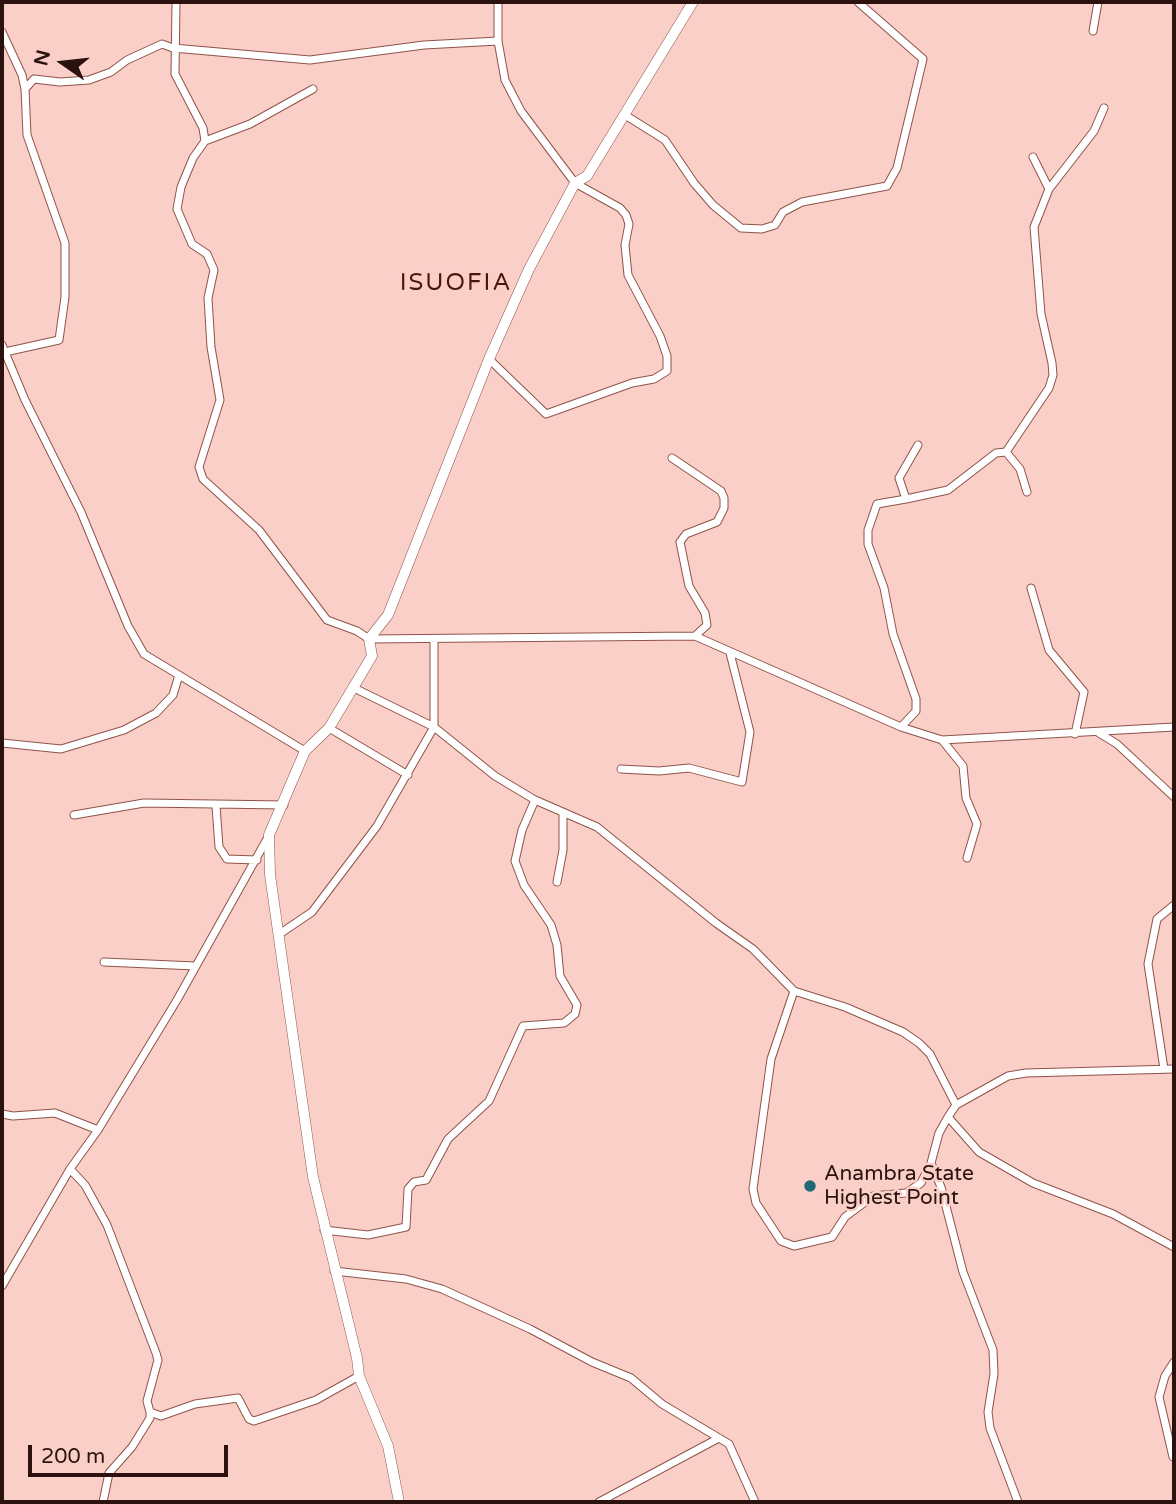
<!DOCTYPE html>
<html>
<head>
<meta charset="utf-8">
<style>
  body { margin:0 }
  #map { position:relative; width:1176px; height:1504px; overflow:hidden; background:#facfc8; font-family:"Varela Round",sans-serif }
  canvas { display:block }
  .frame { position:absolute; inset:0; border:4px solid #2b120f; pointer-events:none }
  .north { position:absolute; left:28px; top:28px; width:70px; height:70px; -webkit-text-stroke:5px #facfc8; paint-order:stroke; rotate:284deg; font-size:19px; font-weight:700; line-height:28px; text-align:center; color:#2b120f }
  .north::after { content:''; display:block; margin:auto; width:24px; height:32px; background:#2b120f; clip-path:polygon(50% 0,100% 100%,50% 72%,0 100%) }
  .scale { position:absolute; left:28px; top:1445px; width:200px; height:32px; box-sizing:border-box; border:4px solid #2b120f; border-top:0; padding-left:9px; font-size:21px; line-height:24px; white-space:nowrap; color:#2b120f; -webkit-text-stroke:5px #facfc8; paint-order:stroke }
</style>
</head>
<body>
<div id="map">
<canvas width="1176" height="1504"></canvas>
<div class="frame"></div>
<div class="north">N</div>
<div class="scale">200 m</div>
</div>
<script>
const ctx = document.querySelector('canvas').getContext('2d');
ctx.lineJoin = 'round';
const toPath = rows => new Path2D(rows.map(r => 'M' + r).join(''));
function trace(path, color, width, dash) { ctx.strokeStyle = color; ctx.lineWidth = width; ctx.lineCap = dash ? 'butt' : 'round'; ctx.setLineDash(dash || []); ctx.stroke(path); }
function label(font, color, halo, rows, align = 'center') {
  ctx.font = font + ' "Varela Round",sans-serif'; ctx.lineWidth = 5; ctx.setLineDash([]); ctx.textBaseline = 'middle'; ctx.strokeStyle = halo; ctx.fillStyle = color; for (const [text, x, y, turn = 0] of rows) {
    ctx.save(); ctx.translate(x, y); ctx.rotate((+turn || 0) * Math.PI / 180); ctx.textAlign = isNaN(turn) ? turn : align; if (halo) ctx.strokeText(text, 0, 0); ctx.fillText(text, 0, 0); ctx.restore();
  }
}
const street = toPath([
  [176,2,175,74,203,128,205,141,193,158,181,187,177,209,192,244,207,254,214,270,208,298,211,347,220,400,199,467,203,479,259,530,327,620,357,631,369,639,695,636,901,727,942,740,1174,727],
  [1093,31,1098,2],
  [2,32,22,75,25,89,34,79,60,82,89,80,111,72,127,60,162,44,173,48,310,60,424,45,498,41],
  [625,115,665,140,694,183,713,205,741,228,762,229,775,225,783,212,802,202,887,186,897,168,923,59,858,2],
  [205,141,250,124,313,89],
  [1033,157,1049,189],
  [2,345,25,400,81,512,128,626,144,654,305,751],
  [5,352,59,340,65,297,65,243,27,135,25,89],
  [489,359,546,414,632,383,654,379,667,371,667,356,660,336,628,275,625,245,629,224,626,215,620,208,575,183,521,111,505,80,498,41,498,2],
  [1006,452,1020,469,1027,492],
  [672,458,721,491,724,498,724,508,717,522,686,534,680,542,689,586,705,613,707,625,695,636],
  [906,499,948,490,996,453,1006,452,1049,388,1053,375,1052,363,1041,314,1034,227,1049,189,1094,131,1104,108],
  [1031,588,1049,650,1084,692,1075,734],
  [354,688,434,727,495,776,535,800,597,827,716,923,753,949,794,991,845,1007,903,1032,919,1043,930,1054,956,1105,948,1117,979,1152,1033,1183,1113,1214,1174,1247],
  [901,727,916,711,916,699,893,634,884,588,868,544,868,530,877,504,906,499,899,478,918,445],
  [329,728,408,775],
  [1099,733,1117,744,1174,797],
  [942,740,963,766,966,798,977,824,967,858],
  [2,743,61,749,124,730,156,713,173,695,179,675],
  [621,769,659,771,689,768,742,782,750,732,730,653],
  [216,806,219,847,227,859,257,860],
  [74,815,144,803,284,805],
  [557,882,563,850,563,813],
  [278,935,312,912,377,826,434,727,434,639],
  [104,962,195,966],
  [794,991,771,1059,753,1189,756,1203,781,1241,794,1246,832,1237,845,1217,873,1196,906,1193,921,1183,931,1163],
  [1164,1069,1148,964,1157,919,1174,905],
  [956,1105,1008,1076,1026,1073,1174,1069],
  [2,1114,13,1116,55,1113,98,1130],
  [948,1117,939,1133,931,1163,941,1187,963,1272,993,1350,994,1374,988,1412,990,1428,1018,1502],
  [70,1169,85,1185,107,1225,156,1353,158,1360,147,1401,150,1412,161,1416,195,1404,238,1398,249,1419,254,1421,316,1400,359,1376],
  [324,1230,368,1235,406,1227,408,1189,414,1182,426,1180,448,1139,489,1101,523,1026,564,1023,575,1014,577,1005,560,976,557,945,551,925,524,885,515,861,522,830,535,800],
  [334,1271,406,1279,442,1289,530,1329,592,1362,631,1378,662,1404,729,1444,755,1502],
  [2,1286,70,1169,98,1130,177,1000,267,839],
  [1173,1457,1159,1397,1165,1376,1174,1362],
  [103,1502,109,1473,132,1447,150,1418,150,1412],
  [599,1502,719,1438]
]);
const secondary = toPath([
  [399,1502,388,1446,359,1376,357,1358,313,1177,270,875,269,835,305,751,329,728,372,656,369,639,388,615,489,359,529,269,575,183,587,176,693,2]
]);
trace(street, '#8f5349', 9);
trace(secondary, '#8f5349', 11);
trace(street, '#fff', 7);
trace(secondary, '#fff', 10);
for (const [x, y, r, color] of [
  [810,1186,7,"#1f6874"]
]) { const dot = new Path2D(); dot.arc(x, y, r, 0, 2 * Math.PI); ctx.fillStyle = color; ctx.fill(dot); trace(dot, '#facfc8', 2.5); }
label('21px', '#2b120f', '#facfc8', [
  ["Anambra State",824,1174],
  ["Highest Point",824,1198]
], 'left');
ctx.letterSpacing = '2px';
label('24px', '#4b160f', '#facfc8', [
  ["ISUOFIA",456,284]
]);
ctx.letterSpacing = '0px';
</script>
</body>
</html>
